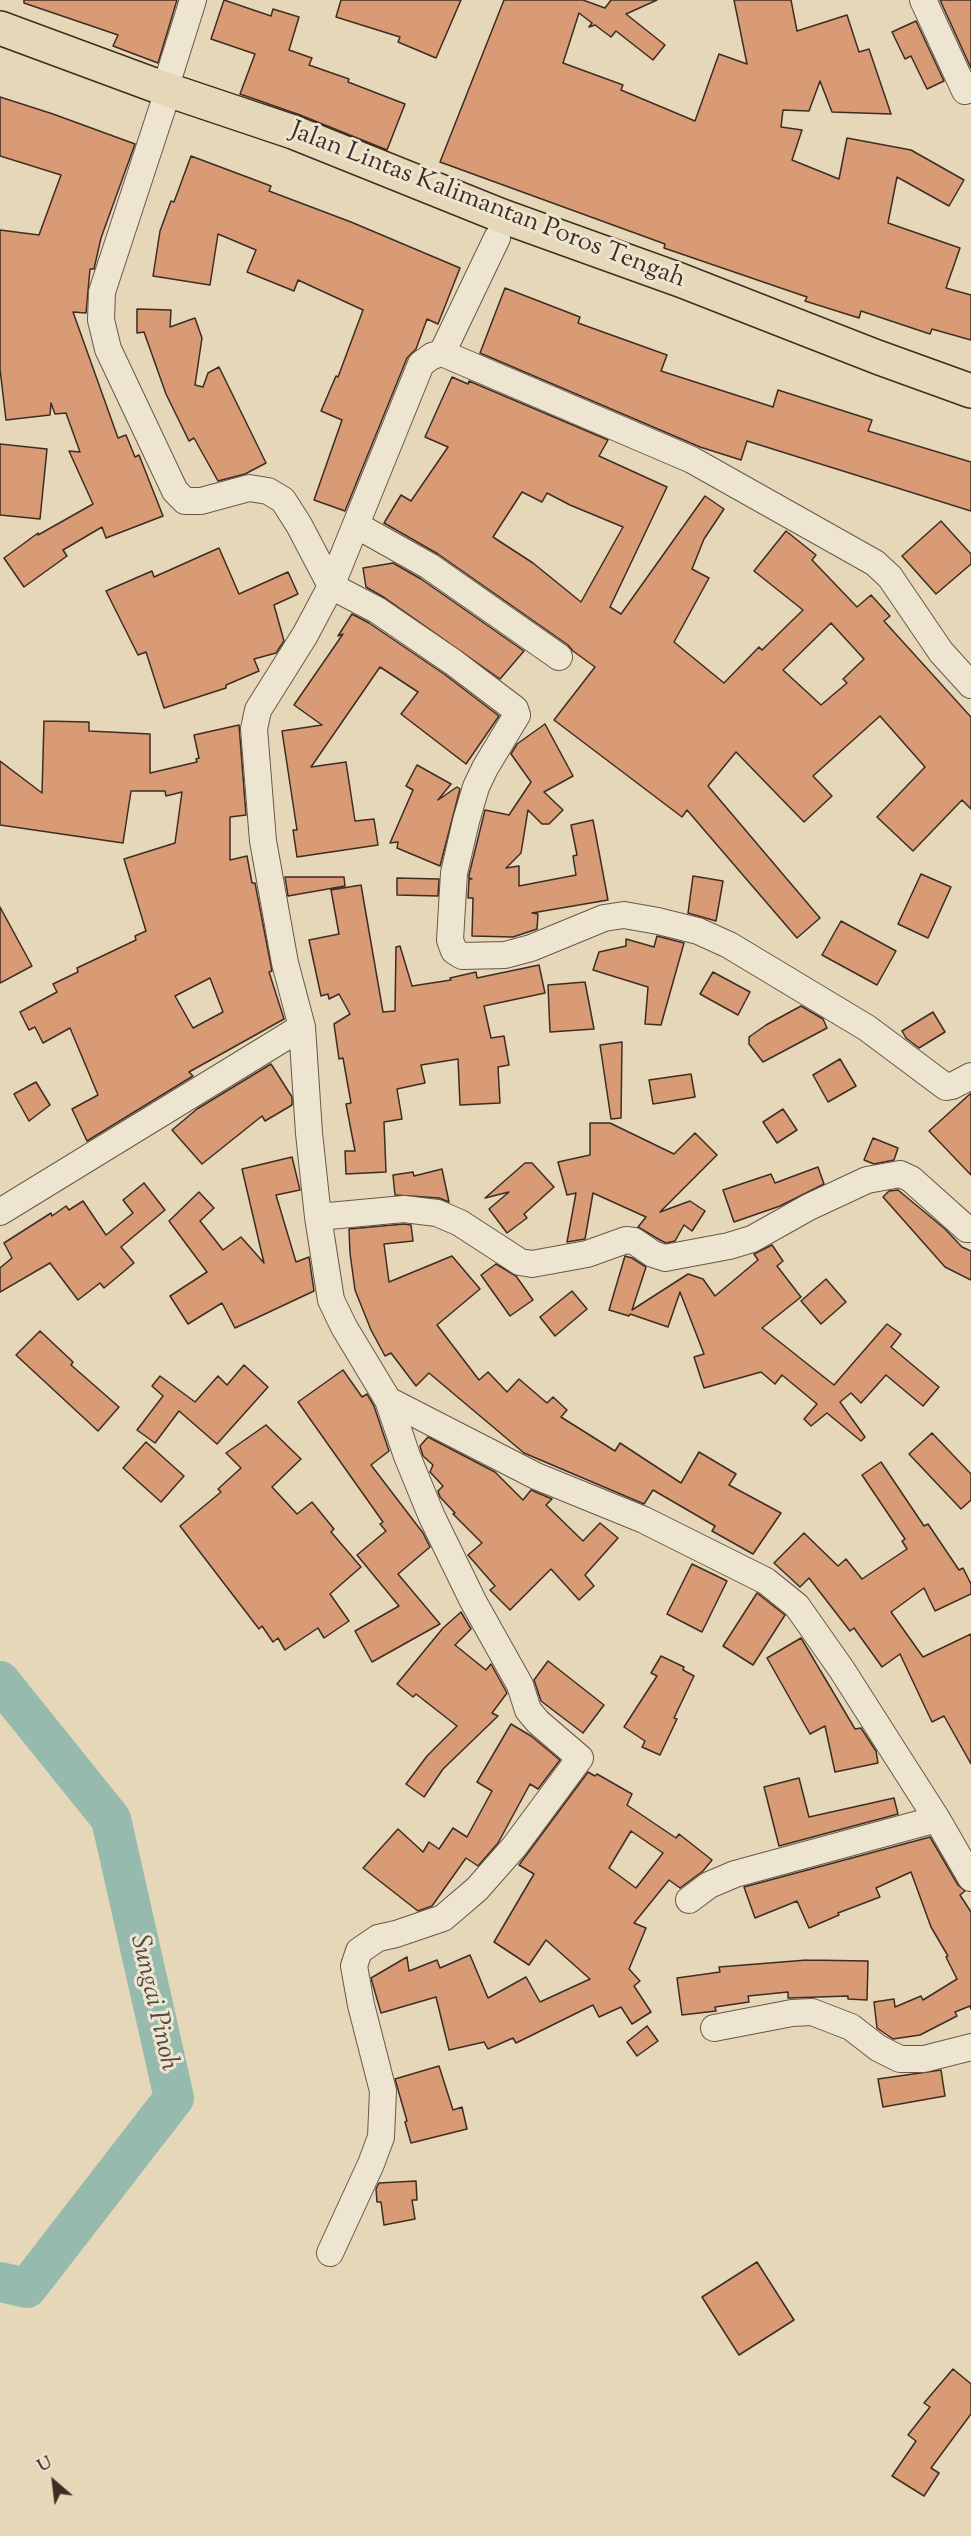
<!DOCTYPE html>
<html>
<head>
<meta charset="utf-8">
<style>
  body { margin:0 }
  #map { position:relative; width:971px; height:2536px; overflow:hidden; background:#e5d7b8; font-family:"Sorts Mill Goudy",serif }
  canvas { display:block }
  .north { position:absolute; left:24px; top:2452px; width:60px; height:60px; -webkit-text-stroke:4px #eee5d1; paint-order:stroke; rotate:332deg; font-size:16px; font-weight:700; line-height:24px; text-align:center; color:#3d2d23 }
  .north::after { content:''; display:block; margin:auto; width:21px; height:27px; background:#3d2d23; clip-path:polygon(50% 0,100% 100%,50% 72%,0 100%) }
</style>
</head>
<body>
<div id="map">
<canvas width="971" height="2536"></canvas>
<div class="north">U</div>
</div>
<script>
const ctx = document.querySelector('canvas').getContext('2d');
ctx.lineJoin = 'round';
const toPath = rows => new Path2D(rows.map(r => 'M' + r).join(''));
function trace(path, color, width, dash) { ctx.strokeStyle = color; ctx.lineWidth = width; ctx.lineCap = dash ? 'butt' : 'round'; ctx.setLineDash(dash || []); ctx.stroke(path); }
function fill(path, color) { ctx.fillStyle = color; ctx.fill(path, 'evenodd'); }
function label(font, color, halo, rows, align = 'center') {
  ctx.font = font + ' "Sorts Mill Goudy",serif'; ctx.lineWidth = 6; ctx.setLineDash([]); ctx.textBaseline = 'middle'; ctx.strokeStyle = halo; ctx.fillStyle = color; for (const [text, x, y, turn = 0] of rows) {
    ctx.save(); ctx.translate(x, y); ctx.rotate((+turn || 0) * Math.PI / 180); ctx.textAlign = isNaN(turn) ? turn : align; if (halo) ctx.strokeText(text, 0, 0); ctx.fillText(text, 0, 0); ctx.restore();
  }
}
trace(toPath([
  [0,1681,111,1819,174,2098,27,2288,0,2282]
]), '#96baae', 40);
const building = toPath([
  [24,0,177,0,158,63,113,46,118,35,24,3,24,0],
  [224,0,271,16,273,9,299,17,289,50,312,58,309,65,349,79,348,82,405,104,387,150,300,115,240,94,255,54,211,39,224,0],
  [341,0,461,0,436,58,398,42,400,37,336,17,341,0],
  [504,0,583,0,605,8,611,0,657,0,626,14,665,45,653,60,616,31,611,37,595,25,589,27,592,23,579,13,563,63,623,85,621,90,695,121,719,54,747,64,734,0,791,0,797,31,847,15,859,52,869,49,891,114,832,112,820,81,809,111,783,110,781,127,802,130,792,160,839,179,847,138,911,150,964,180,949,206,897,177,888,223,960,248,946,288,971,295,971,340,932,329,930,334,861,311,859,318,805,301,807,297,664,248,665,244,440,162,504,0],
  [940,0,971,0,971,68,940,0],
  [916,21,944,81,927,89,911,56,905,59,892,32,916,21],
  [0,97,53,114,135,144,101,238,94,269,90,269,86,313,73,312,118,438,126,435,135,457,139,455,163,516,106,538,102,527,63,550,67,556,24,587,4,558,38,533,38,535,93,504,69,451,80,452,66,413,55,414,51,403,50,415,6,420,0,369,0,230,39,235,61,175,0,156,0,97],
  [191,156,271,186,269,191,351,222,460,268,438,324,427,319,416,349,407,358,345,511,314,500,342,420,321,411,336,376,338,377,363,310,298,280,294,291,247,272,256,250,218,234,210,285,153,276,160,231,171,201,174,202,191,156],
  [505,288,580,317,578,323,667,355,661,371,773,407,778,390,872,420,868,431,971,462,971,511,747,441,741,460,700,447,480,353,505,288],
  [137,309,171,310,170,327,195,318,202,338,195,385,203,387,208,373,219,367,266,463,245,474,218,481,194,438,189,441,166,394,144,332,137,333,137,309],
  [452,377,468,384,469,381,608,440,599,456,667,487,610,607,621,614,705,496,724,509,704,539,692,569,709,578,674,642,724,683,759,647,762,650,803,610,754,571,786,531,816,555,812,560,857,607,871,595,890,616,884,621,971,717,971,809,962,800,913,851,877,817,925,767,880,716,813,776,832,796,804,822,736,752,708,786,820,918,797,938,687,810,682,817,554,720,595,667,573,651,568,645,438,554,384,523,401,495,411,501,448,447,425,437,452,377],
  [522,492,542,502,547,493,570,505,623,527,581,602,533,563,493,537,522,492],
  [831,623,864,659,843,679,847,683,821,705,783,670,831,623],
  [0,444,47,449,40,519,0,515,0,444],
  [941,521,971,554,971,564,936,594,902,556,941,521],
  [219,548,239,594,288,572,298,594,274,605,284,641,276,653,254,659,259,671,226,685,226,688,164,708,146,652,138,655,106,591,152,571,154,577,219,548],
  [393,563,421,579,524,651,500,679,385,598,366,587,363,568,393,563],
  [352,614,369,623,444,674,499,716,466,764,401,714,418,692,380,667,311,767,346,762,355,821,374,819,378,845,297,857,293,830,297,830,282,731,322,725,294,705,343,634,338,636,352,614],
  [44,721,89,722,89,731,150,734,150,773,197,762,196,759,199,758,194,735,239,725,246,815,230,817,230,860,247,856,252,883,255,883,272,971,269,972,284,1019,189,1072,193,1076,87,1141,72,1109,98,1095,70,1028,43,1043,35,1027,29,1030,20,1012,57,992,53,984,78,972,77,968,136,940,135,936,146,931,124,859,175,843,182,792,166,796,165,791,131,791,123,843,0,825,0,761,42,793,44,721],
  [210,978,223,1012,193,1028,175,996,210,978],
  [545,724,573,776,544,792,563,810,549,824,542,824,528,810,521,853,506,868,519,866,519,886,576,875,573,856,577,855,571,825,593,820,608,900,532,913,538,914,537,929,513,937,472,936,473,898,468,898,469,879,472,879,469,878,469,875,485,810,509,815,531,782,511,754,517,744,545,724],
  [417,765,451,784,438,800,457,787,460,789,440,866,397,848,398,842,390,843,413,790,406,786,417,765],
  [921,874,951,887,928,938,898,924,921,874],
  [693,876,723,881,716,921,688,913,693,876],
  [285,877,344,877,345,886,288,896,285,877],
  [397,878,439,879,438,896,397,895,397,878],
  [361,885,383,1012,395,1011,396,947,400,946,412,986,451,980,450,978,476,972,477,978,539,965,545,993,484,1006,491,1038,504,1036,509,1065,498,1067,500,1103,460,1105,458,1059,421,1065,425,1083,397,1089,402,1119,384,1122,386,1172,346,1174,345,1151,355,1151,346,1104,351,1103,343,1058,339,1059,334,1024,350,1014,339,994,329,999,328,994,321,996,309,940,339,934,331,890,361,885],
  [0,907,32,966,0,983,0,907],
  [841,921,896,951,877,985,822,955,841,921],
  [657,936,684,943,661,1025,645,1024,648,987,593,970,599,952,626,946,626,939,654,947,657,936],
  [713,972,750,992,738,1015,700,994,713,972],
  [585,982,594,1029,550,1032,548,985,585,982],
  [801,1006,823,1019,827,1028,763,1062,749,1044,749,1037,766,1025,801,1006],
  [933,1012,945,1032,919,1048,906,1038,902,1031,933,1012],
  [622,1042,621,1118,611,1119,600,1045,622,1042],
  [840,1059,856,1086,828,1102,813,1075,840,1059],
  [271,1064,292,1097,292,1105,265,1121,262,1116,202,1164,172,1130,197,1109,271,1064],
  [691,1074,695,1097,653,1104,649,1080,691,1074],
  [36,1082,50,1105,29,1121,14,1094,36,1082],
  [971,1093,971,1175,929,1131,971,1093],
  [783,1109,797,1130,777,1143,763,1122,783,1109],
  [590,1123,610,1123,674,1154,695,1133,717,1155,660,1212,690,1201,705,1211,692,1231,684,1225,675,1241,666,1243,660,1240,638,1227,646,1217,593,1193,585,1239,567,1242,576,1193,567,1195,558,1162,590,1155,590,1123],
  [873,1138,898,1148,894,1160,874,1164,864,1160,873,1138],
  [292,1157,300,1190,276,1195,296,1262,309,1257,314,1291,235,1328,222,1303,188,1324,170,1296,207,1272,169,1221,199,1192,214,1208,200,1221,223,1250,241,1237,264,1263,242,1169,292,1157],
  [525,1163,532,1163,554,1187,524,1214,527,1218,507,1233,489,1209,509,1192,485,1198,525,1163],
  [818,1167,824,1184,780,1206,734,1222,723,1190,771,1174,775,1183,818,1167],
  [442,1169,449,1202,439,1198,395,1195,393,1175,413,1172,414,1176,442,1169],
  [144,1183,165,1210,121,1247,134,1263,104,1288,100,1283,78,1300,50,1263,0,1292,0,1268,12,1258,4,1243,51,1213,52,1216,66,1206,69,1210,83,1201,106,1235,133,1213,123,1200,144,1183],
  [898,1190,945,1229,962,1247,971,1251,971,1280,945,1267,883,1197,889,1191,898,1190],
  [404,1224,411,1225,413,1241,384,1244,389,1282,452,1256,480,1289,437,1325,479,1380,488,1372,507,1392,519,1379,547,1403,553,1397,567,1410,561,1417,615,1451,620,1443,681,1483,699,1452,736,1474,729,1485,781,1513,753,1554,712,1531,715,1526,653,1490,644,1504,524,1453,429,1373,416,1386,391,1353,385,1356,371,1330,355,1290,350,1253,349,1229,404,1224],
  [772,1245,783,1261,777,1266,801,1297,762,1328,834,1385,887,1324,901,1334,891,1347,939,1387,923,1406,886,1375,861,1403,851,1393,840,1402,865,1437,861,1441,827,1413,811,1426,804,1419,817,1404,782,1375,775,1384,761,1372,704,1388,694,1357,704,1354,680,1292,668,1327,630,1314,629,1316,609,1310,625,1256,632,1258,646,1267,632,1310,688,1274,703,1279,715,1296,758,1260,754,1254,772,1245],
  [496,1264,516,1276,533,1300,510,1316,481,1275,496,1264],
  [826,1279,846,1302,821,1324,801,1301,826,1279],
  [572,1291,587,1309,555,1336,540,1317,572,1291],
  [40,1331,73,1362,71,1365,119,1407,98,1431,16,1355,40,1331],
  [244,1365,268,1387,217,1444,179,1411,155,1443,137,1430,163,1396,152,1386,160,1376,195,1402,218,1376,227,1385,244,1365],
  [343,1370,362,1397,367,1394,374,1406,389,1451,371,1465,423,1533,430,1547,398,1574,440,1624,372,1662,355,1631,399,1606,357,1555,386,1531,380,1524,383,1522,298,1402,343,1370],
  [266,1425,301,1459,272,1487,297,1514,312,1502,334,1529,331,1532,361,1567,330,1594,349,1621,324,1638,318,1628,285,1650,278,1638,273,1642,262,1626,259,1629,180,1526,221,1492,218,1489,241,1468,226,1453,266,1425],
  [932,1433,971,1474,971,1500,961,1509,909,1454,932,1433],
  [428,1437,495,1472,523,1500,531,1490,552,1499,546,1505,583,1541,600,1523,618,1538,585,1575,594,1586,579,1600,551,1569,510,1610,490,1590,495,1586,468,1555,482,1543,453,1514,455,1513,440,1497,438,1491,443,1486,430,1472,433,1465,423,1456,420,1446,428,1437],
  [146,1442,184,1476,161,1502,123,1468,146,1442],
  [881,1462,924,1526,928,1524,959,1570,963,1568,971,1584,971,1594,935,1611,924,1588,891,1612,923,1657,971,1634,971,1764,944,1716,932,1722,900,1654,882,1667,854,1628,850,1631,809,1578,800,1587,774,1563,804,1533,838,1566,846,1559,862,1579,907,1549,902,1541,905,1539,862,1475,881,1462],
  [692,1564,727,1581,702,1632,667,1614,692,1564],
  [757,1593,785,1615,753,1665,723,1646,757,1593],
  [461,1612,471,1629,455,1645,486,1670,491,1664,507,1693,492,1713,498,1716,443,1769,424,1797,406,1784,427,1756,457,1726,416,1694,413,1697,397,1684,443,1628,461,1612],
  [801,1638,855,1729,861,1728,876,1751,878,1763,835,1772,825,1726,810,1734,767,1658,801,1638],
  [661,1656,684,1667,683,1670,694,1676,674,1718,677,1719,660,1755,642,1747,645,1741,624,1727,657,1676,651,1673,661,1656],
  [548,1661,604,1705,583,1733,541,1701,534,1680,548,1661],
  [511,1724,531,1736,560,1760,538,1789,530,1784,498,1843,478,1866,466,1858,432,1906,418,1911,363,1868,398,1829,423,1852,429,1842,439,1849,453,1828,467,1837,492,1791,477,1782,511,1724],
  [588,1772,595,1776,597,1774,632,1794,627,1805,676,1838,679,1834,712,1860,703,1871,680,1888,669,1880,634,1923,646,1928,629,1969,640,1981,634,1986,651,2012,632,2024,621,2007,599,2017,593,2005,516,2043,513,2038,488,2049,484,2042,449,2050,436,1997,381,2013,371,1978,407,1957,409,1971,437,1960,440,1968,470,1955,488,1998,526,1977,540,2002,590,1979,546,1940,529,1965,494,1942,534,1874,519,1865,588,1772],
  [631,1831,663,1853,636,1888,609,1868,631,1831],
  [799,1778,809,1817,894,1798,898,1814,779,1846,764,1787,799,1778],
  [930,1837,958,1885,965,1891,960,1895,971,1912,971,2009,970,2006,955,2012,957,2016,920,2035,893,2039,877,2028,874,2002,894,1999,895,2007,921,1996,923,2000,957,1979,946,1957,948,1956,931,1927,911,1872,876,1888,880,1897,838,1913,839,1915,809,1928,797,1901,755,1918,744,1887,930,1837],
  [807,1960,868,1961,867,2000,848,1999,848,1996,788,1998,788,1992,748,1996,749,2002,715,2007,716,2011,682,2015,677,1978,720,1972,719,1967,807,1960],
  [647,2026,658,2041,637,2056,627,2042,647,2026],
  [439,2066,453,2110,462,2107,467,2129,411,2143,405,2122,407,2121,395,2079,439,2066],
  [941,2070,945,2096,883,2107,878,2079,941,2070],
  [416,2181,417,2200,412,2200,415,2219,384,2225,381,2202,377,2202,376,2189,379,2183,416,2181],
  [757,2262,794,2320,739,2355,702,2297,757,2262],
  [953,2369,971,2384,971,2414,931,2468,939,2473,924,2496,892,2476,916,2441,908,2435,930,2407,924,2403,953,2369]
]);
fill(building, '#d99a76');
trace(building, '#3d2d23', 1.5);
const minor = toPath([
  [923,0,965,91],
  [165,89,193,0],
  [163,106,102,292,101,320,108,349,175,491,185,501,201,501,249,488,268,491,283,500,299,525,331,586,377,610,453,662,515,709,517,715,485,768,476,787,466,821,454,873,450,940,454,951,462,956,505,955,531,948,604,918,624,915,658,921,698,931,729,945,867,1028,946,1087,952,1086,971,1076],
  [442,353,497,238],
  [356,525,429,566,559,657],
  [971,685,941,652,890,577,875,563,692,460,442,353,432,356,421,364,331,586,305,635,258,710,254,729,263,841,285,963,302,1027,309,1133,318,1217,331,1300,344,1327,388,1400,536,1476,644,1520,766,1581,797,1606,842,1670,937,1819,971,1878],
  [0,1212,302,1027],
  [318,1217,404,1209,437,1213,460,1223,520,1262,532,1264,587,1254,626,1240,634,1241,653,1254,665,1258,729,1246,752,1239,809,1207,867,1180,900,1174,911,1179,967,1229,971,1229],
  [689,1900,709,1885,735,1874,937,1819],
  [714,2028,792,2013,812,2012,851,2027,878,2048,900,2059,924,2059,971,2047],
  [330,2253,371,2164,381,2137,383,2091,361,2005,354,1966,359,1951,378,1938,396,1934,443,1918,463,1901,477,1889,514,1847,580,1758,538,1722,528,1710,520,1685,473,1601,432,1517,407,1456,388,1400]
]);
const major = toPath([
  [0,28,165,89,293,132,502,216,680,280,877,357,971,391]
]);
trace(minor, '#675848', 28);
trace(major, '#3d2d23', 36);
trace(minor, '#eee5d1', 26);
trace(major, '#e5d7b8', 33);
label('26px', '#3d2d23', '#eee5d1', [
  ["Jalan Lintas Kalimantan Poros Tengah",487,207,21]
]);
label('italic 27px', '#4f493f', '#eee5d1', [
  ["Sungai Pinoh",152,2003,77]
]);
</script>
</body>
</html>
